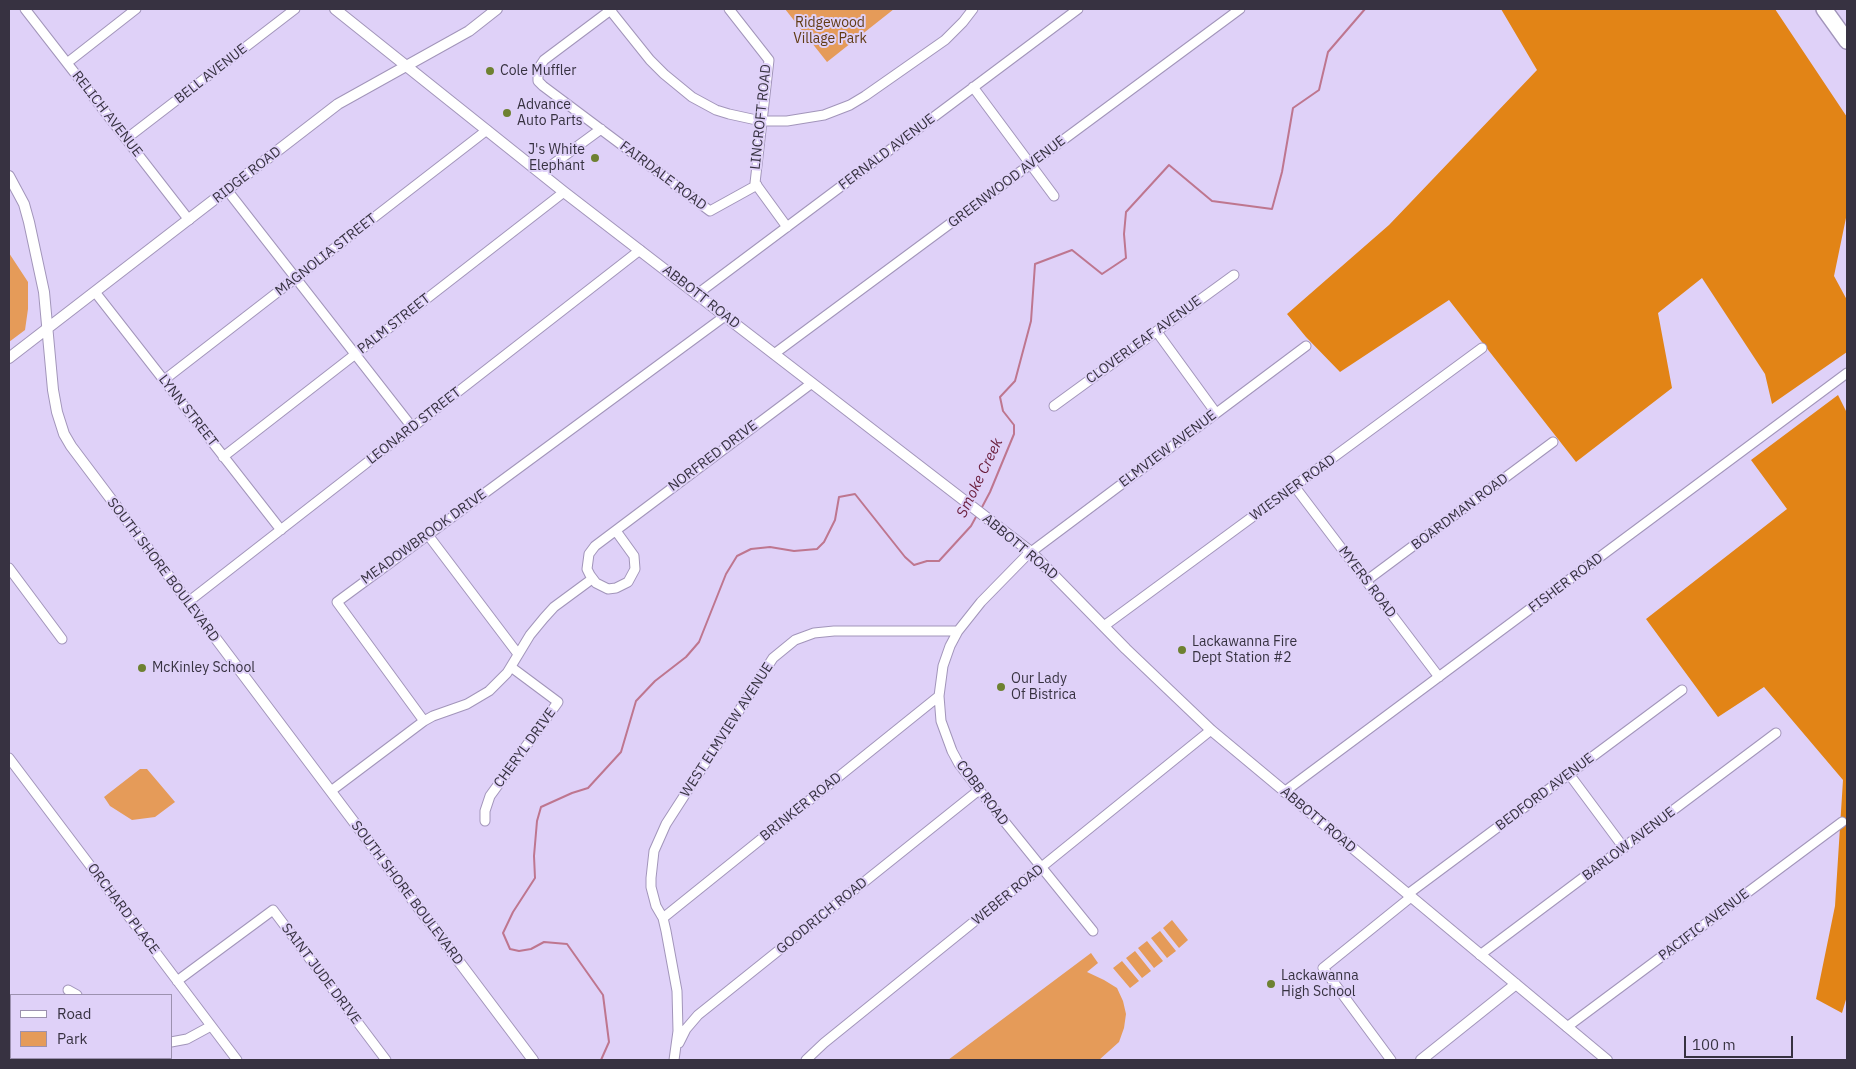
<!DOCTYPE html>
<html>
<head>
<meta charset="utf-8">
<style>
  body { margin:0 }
  #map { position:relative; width:1856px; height:1069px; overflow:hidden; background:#dfd1f8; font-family:"IBM Plex Sans",sans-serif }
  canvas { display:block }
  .frame { position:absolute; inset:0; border:10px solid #373241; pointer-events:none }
  .legend { position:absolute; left:10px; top:994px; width:162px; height:65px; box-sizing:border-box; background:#dfd1f8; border:1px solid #9c91af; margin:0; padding:6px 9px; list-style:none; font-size:15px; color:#373241 }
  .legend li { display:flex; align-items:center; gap:10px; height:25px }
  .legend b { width:25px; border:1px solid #9c91af }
  .scale { position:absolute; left:1684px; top:1036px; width:109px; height:22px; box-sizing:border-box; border:2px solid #373241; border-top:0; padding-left:6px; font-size:15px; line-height:18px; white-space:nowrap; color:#373241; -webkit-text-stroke:4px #dfd1f8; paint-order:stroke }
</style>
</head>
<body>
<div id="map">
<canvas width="1856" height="1069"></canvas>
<div class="frame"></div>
<ul class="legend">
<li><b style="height:6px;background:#fff"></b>Road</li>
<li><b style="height:14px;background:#e59b59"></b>Park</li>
</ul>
<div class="scale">100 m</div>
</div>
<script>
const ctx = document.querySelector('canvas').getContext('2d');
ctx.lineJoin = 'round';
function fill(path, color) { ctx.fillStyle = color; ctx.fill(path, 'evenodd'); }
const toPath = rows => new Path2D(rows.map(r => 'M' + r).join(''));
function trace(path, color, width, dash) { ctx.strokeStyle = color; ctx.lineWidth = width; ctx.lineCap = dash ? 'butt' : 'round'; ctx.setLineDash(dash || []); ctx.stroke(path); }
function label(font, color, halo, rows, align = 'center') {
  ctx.font = font + ' "IBM Plex Sans",sans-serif'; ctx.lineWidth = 4; ctx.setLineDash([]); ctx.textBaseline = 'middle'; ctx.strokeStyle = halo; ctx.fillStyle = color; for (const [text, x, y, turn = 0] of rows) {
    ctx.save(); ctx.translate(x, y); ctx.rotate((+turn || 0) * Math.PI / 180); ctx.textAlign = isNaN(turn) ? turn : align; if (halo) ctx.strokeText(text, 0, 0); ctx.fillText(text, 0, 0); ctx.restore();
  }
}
fill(toPath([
  [785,9,894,9,827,62],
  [9,253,28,282,28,309,25,330,9,342],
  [140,769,147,769,175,802,155,817,132,820,110,806,104,797],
  [1172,920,1188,940,1179,948,1163,928],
  [1160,931,1176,951,1167,958,1151,938],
  [1147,941,1163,961,1154,968,1138,948],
  [1135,951,1151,971,1142,978,1126,958],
  [1091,953,1098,963,1087,972,1104,980,1117,988,1123,1001,1126,1014,1124,1028,1119,1042,1099,1060,948,1060],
  [1122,961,1139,981,1130,988,1113,968]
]), '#e59b59');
fill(toPath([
  [1501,9,1775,9,1847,117,1847,213,1834,276,1847,300,1847,352,1772,404,1765,374,1702,278,1658,313,1672,388,1576,462,1449,300,1340,372,1306,337,1287,314,1389,225,1537,70],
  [1838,395,1847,413,1847,996,1842,1013,1816,999,1835,906,1843,780,1764,687,1718,717,1646,619,1787,509,1751,460]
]), '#e28416');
trace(toPath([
  [981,509,990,492,1014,434,1014,425,1003,411,1000,397,1015,381,1031,321,1035,264,1072,250,1102,274,1126,258,1124,234,1126,212,1169,165,1212,201,1272,209,1282,172,1293,108,1319,90,1328,52,1365,9],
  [601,1060,609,1042,603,995,567,944,544,942,531,949,519,951,510,949,503,933,513,912,535,878,534,856,537,821,541,807,572,793,588,788,621,752,636,701,655,681,686,657,699,642,726,574,737,556,751,549,770,547,794,551,817,549,824,542,835,520,839,497,855,494,905,557,914,565,927,561,939,561,971,526,977,515]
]), '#be768f', 2);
const minor = toPath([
  [25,9,189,220],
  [612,9,544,60,538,69,538,81,543,86,710,211,757,185],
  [729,9,769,60,755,183,787,227],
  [610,10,650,60,664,74,692,97,716,110,729,114,761,121,787,121,824,115,850,105,865,96,945,40,963,22,973,9],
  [67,63,136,9],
  [973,87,1054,196],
  [126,139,295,9],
  [541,173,601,129],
  [227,190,412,427],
  [95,292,281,530],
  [696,295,1078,9],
  [1157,332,1216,413],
  [774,354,1240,9],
  [164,380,487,130],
  [1054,406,1234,275],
  [223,457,564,192],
  [1295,487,1439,677],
  [616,531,634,556,635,569,628,582,616,588,608,589,596,583,590,575,587,569,589,554,595,546,812,383],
  [428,535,518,654],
  [9,568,62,639],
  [1366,581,1553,442],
  [188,602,640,250],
  [1104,626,1482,348],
  [958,631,950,646,943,666,939,696,941,721,952,751,959,764,979,790,1093,931],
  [424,721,337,602,725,316],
  [9,758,237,1060],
  [1569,774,1624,848],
  [331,791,424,721,433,716,467,704,489,691,507,673,530,635,544,618,554,607,592,579],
  [1284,792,1847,373],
  [485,821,485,811,490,796,558,702,511,667],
  [1408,894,1682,690],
  [663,918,939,696],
  [1480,955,1776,733],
  [177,981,273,910,386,1060],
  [68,990,77,995],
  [1567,1027,1842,822],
  [171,1042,187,1039,211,1026],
  [679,1043,686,1029,698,1015,979,790],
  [674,1060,678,1031,677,991,666,931,663,918,656,906,651,887,651,878,654,851,666,824,773,658,795,640,814,633,834,631,958,631,981,602,1027,555,1306,346],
  [806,1060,824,1043,1211,730],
  [1391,1060,1323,968,1411,897]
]);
const tertiary = toPath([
  [335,9,564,192,1031,552,1126,649,1211,730,1607,1060],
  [9,176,24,204,29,222,44,292,53,390,57,412,64,434,71,446,533,1060],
  [9,358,338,104,469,31,497,9],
  [1421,1060,1516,984]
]);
const motorway = toPath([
  [1824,9,1847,41]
]);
trace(minor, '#a295ba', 11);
trace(tertiary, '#a295ba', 12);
trace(motorway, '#a295ba', 18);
trace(minor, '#fff', 9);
trace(tertiary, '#fff', 10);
trace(motorway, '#fff', 15);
trace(toPath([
  [9,1019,11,1020],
  [75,1058,80,1060]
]), '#797089', 2);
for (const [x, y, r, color] of [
  [490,71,5,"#6e8131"],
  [507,113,5,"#6e8131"],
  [595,158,5,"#6e8131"],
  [1182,650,5,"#6e8131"],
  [142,668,5,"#6e8131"],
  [1001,687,5,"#6e8131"],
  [1271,984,5,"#6e8131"]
]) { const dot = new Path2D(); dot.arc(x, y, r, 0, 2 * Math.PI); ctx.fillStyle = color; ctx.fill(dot); trace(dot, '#dfd1f8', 2); }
label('14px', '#613b15', '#dfd1f8', [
  ["Ridgewood",830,23],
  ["Village Park",830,39]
]);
label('14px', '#373241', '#dfd1f8', [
  ["Cole Muffler",500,71],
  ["Advance",517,105],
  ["Auto Parts",517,121],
  ["J's White",585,150,"right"],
  ["Elephant",585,166,"right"],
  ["Lackawanna Fire",1192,642],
  ["Dept Station #2",1192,658],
  ["McKinley School",152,668],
  ["Our Lady",1011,679],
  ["Of Bistrica",1011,695],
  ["Lackawanna",1281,976],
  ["High School",1281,992]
], 'left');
label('14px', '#373241', '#dfd1f8', [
  ["BELL AVENUE",211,74,-38],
  ["RELICH AVENUE",107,114,52],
  ["LINCROFT ROAD",761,117,-84],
  ["FERNALD AVENUE",887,152,-37],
  ["RIDGE ROAD",247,175,-38],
  ["FAIRDALE ROAD",663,176,37],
  ["GREENWOOD AVENUE",1007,182,-37],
  ["MAGNOLIA STREET",326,255,-38],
  ["ABBOTT ROAD",701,297,38],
  ["PALM STREET",394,324,-38],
  ["CLOVERLEAF AVENUE",1144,340,-36],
  ["LYNN STREET",188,411,52],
  ["LEONARD STREET",414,426,-38],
  ["ELMVIEW AVENUE",1168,449,-37],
  ["NORFRED DRIVE",713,456,-37],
  ["WIESNER ROAD",1293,488,-36],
  ["BOARDMAN ROAD",1460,512,-37],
  ["MEADOWBROOK DRIVE",424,537,-36],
  ["ABBOTT ROAD",1020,547,40],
  ["SOUTH SHORE BOULEVARD",163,570,53],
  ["MYERS ROAD",1367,582,53],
  ["FISHER ROAD",1566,583,-37],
  ["WEST ELMVIEW AVENUE",727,730,-57],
  ["CHERYL DRIVE",525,748,-54],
  ["BEDFORD AVENUE",1545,792,-37],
  ["COBB ROAD",982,793,53],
  ["BRINKER ROAD",801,807,-39],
  ["ABBOTT ROAD",1318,820,40],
  ["BARLOW AVENUE",1629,844,-37],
  ["SOUTH SHORE BOULEVARD",407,893,53],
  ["WEBER ROAD",1008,895,-39],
  ["ORCHARD PLACE",123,909,53],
  ["GOODRICH ROAD",822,916,-39],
  ["PACIFIC AVENUE",1704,925,-37],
  ["SAINT JUDE DRIVE",321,974,53]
]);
label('italic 15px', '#691c3a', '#dfd1f8', [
  ["Smoke Creek",980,478,-64]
]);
</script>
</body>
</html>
